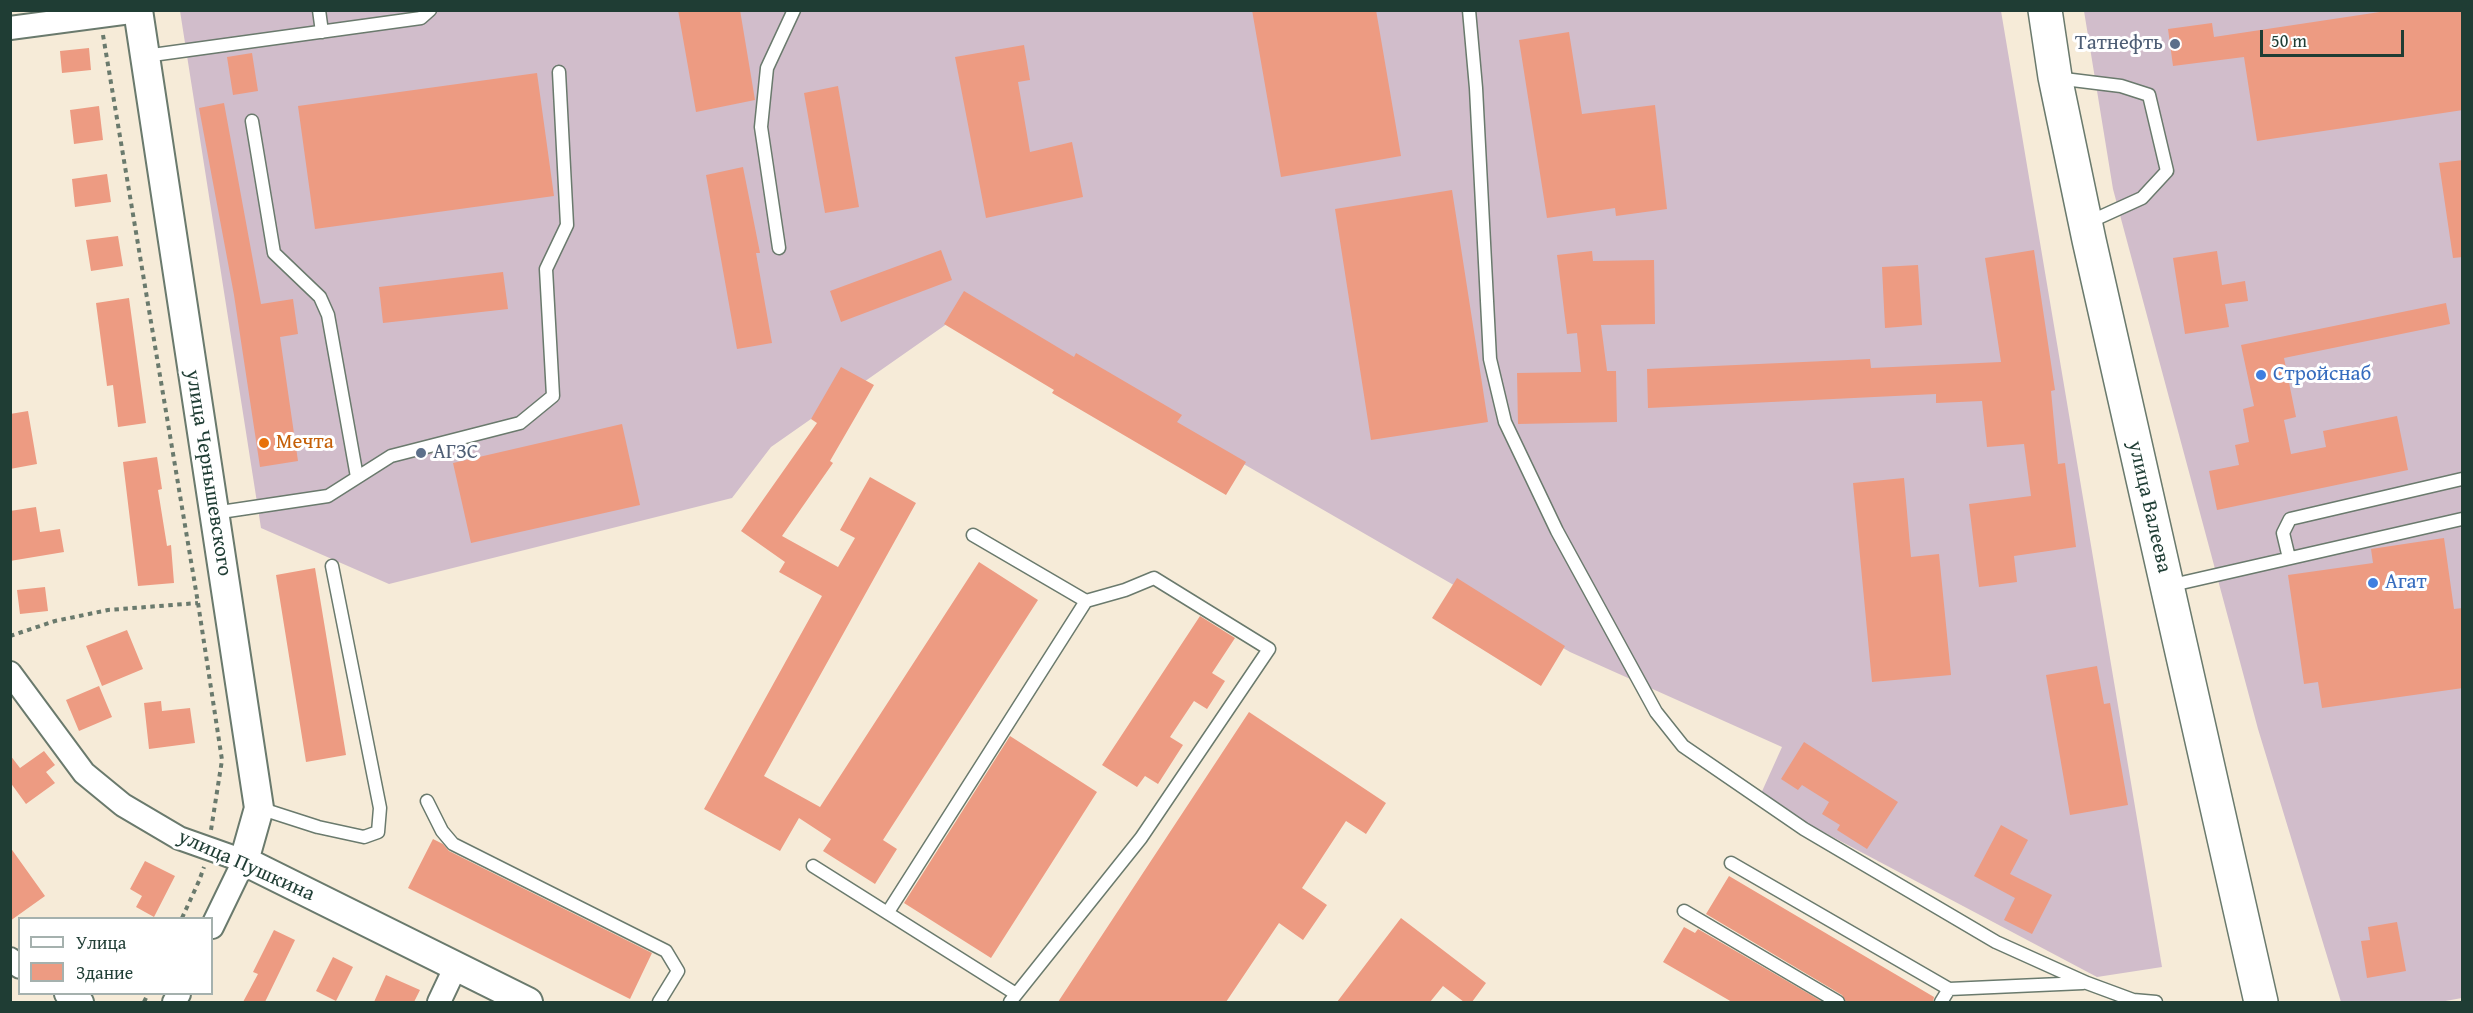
<!DOCTYPE html>
<html>
<head>
<meta charset="utf-8">
<style>
  body { margin:0 }
  #map { position:relative; width:2473px; height:1013px; overflow:hidden; background:#f6ebd8; font-family:"Gentium Book Plus",serif }
  canvas { display:block }
  .frame { position:absolute; inset:0; border:12px solid #1f3d34; pointer-events:none }
  .legend { position:absolute; left:18px; top:917px; width:195px; height:78px; box-sizing:border-box; background:#fff; border:2px solid #a5b1ae; margin:0; padding:8px 10px; list-style:none; font-size:18px; color:#1f3d34 }
  .legend li { display:flex; align-items:center; gap:12px; height:30px }
  .legend b { width:30px; border:2px solid #a5b1ae }
  .scale { position:absolute; left:2260px; top:30px; width:144px; height:27px; box-sizing:border-box; border:3px solid #1f3d34; border-top:0; padding-left:8px; font-size:18px; line-height:21px; white-space:nowrap; color:#1f3d34; -webkit-text-stroke:4px #fff; paint-order:stroke }
</style>
</head>
<body>
<div id="map">
<canvas width="2473" height="1013"></canvas>
<div class="frame"></div>
<ul class="legend">
<li><b style="height:8px;background:#fff"></b>Улица</li>
<li><b style="height:16px;background:#ed9b82"></b>Здание</li>
</ul>
<div class="scale">50 m</div>
</div>
<script>
const ctx = document.querySelector('canvas').getContext('2d');
ctx.lineJoin = 'round';
function fill(path, color) { ctx.fillStyle = color; ctx.fill(path, 'evenodd'); }
const toPath = rows => new Path2D(rows.map(r => 'M' + r).join(''));
function trace(path, color, width, dash) { ctx.strokeStyle = color; ctx.lineWidth = width; ctx.lineCap = dash ? 'butt' : 'round'; ctx.setLineDash(dash || []); ctx.stroke(path); }
function label(font, color, halo, rows, align = 'center') {
  ctx.font = font + ' "Gentium Book Plus",serif'; ctx.lineWidth = 6; ctx.setLineDash([]); ctx.textBaseline = 'middle'; ctx.strokeStyle = halo; ctx.fillStyle = color; for (const [text, x, y, turn = 0] of rows) {
    ctx.save(); ctx.translate(x, y); ctx.rotate((+turn || 0) * Math.PI / 180); ctx.textAlign = isNaN(turn) ? turn : align; if (halo) ctx.strokeText(text, 0, 0); ctx.fillText(text, 0, 0); ctx.restore();
  }
}
fill(toPath([
  [180,11,2001,11,2162,967,2097,977,1759,798,1782,747,1570,652,971,307,771,447,732,498,389,584,261,528],
  [2084,11,2462,11,2462,998,2440,1002,2341,1002,2258,729,2113,189]
]), '#d1bdcb');
fill(toPath([
  [678,10,740,10,755,100,696,112],
  [1252,10,1376,10,1401,156,1281,177],
  [2393,10,2463,10,2463,110,2257,141,2244,57,2173,66,2168,29,2212,23,2214,37],
  [1569,32,1582,114,1655,105,1667,209,1616,216,1615,208,1547,218,1519,40],
  [1024,45,1030,80,1018,82,1030,152,1072,142,1083,197,986,218,955,57],
  [89,48,91,70,62,73,60,51],
  [252,53,258,91,233,95,227,57],
  [537,73,554,196,315,229,298,106],
  [838,86,859,207,825,213,804,93],
  [224,103,261,304,293,299,298,334,280,337,298,461,260,467,234,295,199,108],
  [99,106,103,140,74,144,70,110],
  [2463,160,2463,257,2453,258,2439,163],
  [743,167,760,253,756,253,772,343,737,349,706,175],
  [107,174,111,202,75,207,72,179],
  [1452,190,1488,422,1371,440,1335,209],
  [118,236,123,266,91,271,86,240],
  [941,250,952,280,841,322,830,291],
  [2034,250,2055,390,2051,391,2058,464,2065,463,2076,547,2014,556,2017,582,1979,587,1969,504,2031,496,2024,444,1987,447,1982,401,1936,403,1936,394,1648,408,1647,369,1870,359,1871,368,2001,362,1985,258],
  [1592,251,1593,261,1654,260,1655,324,1601,325,1607,371,1616,371,1617,422,1518,424,1517,373,1581,372,1577,333,1567,334,1557,255],
  [2217,251,2222,285,2245,281,2248,301,2225,304,2229,327,2185,334,2173,258],
  [1918,265,1922,325,1885,328,1882,267],
  [503,272,508,309,383,323,379,287],
  [964,291,1074,357,1076,353,1182,415,1177,422,1246,462,1226,495,1052,393,1054,390,944,324],
  [129,298,146,423,118,427,113,385,107,386,96,303],
  [2446,303,2450,324,2284,358,2296,417,2284,420,2291,454,2326,447,2323,431,2397,416,2408,470,2217,510,2209,471,2239,465,2235,445,2249,442,2243,409,2254,406,2241,345],
  [841,367,874,385,830,461,833,463,782,536,838,567,855,538,840,530,870,477,916,503,764,776,820,807,979,562,1038,600,883,840,897,849,875,884,823,851,831,839,799,818,780,851,704,809,822,596,779,572,785,562,741,531,817,423,811,419],
  [28,411,37,464,10,469,10,414],
  [622,424,640,505,471,543,453,463],
  [157,457,162,489,158,490,167,546,171,545,174,583,138,586,123,462],
  [1904,478,1911,557,1939,554,1951,675,1872,682,1853,483],
  [36,507,40,532,60,529,64,552,10,561,10,511],
  [2444,538,2454,609,2463,608,2463,688,2322,708,2318,682,2304,684,2288,575,2373,563,2371,549],
  [315,568,346,755,306,762,276,575],
  [1457,578,1565,646,1541,686,1432,618],
  [45,587,48,611,20,614,17,590],
  [1200,616,1235,638,1212,673,1225,681,1207,709,1194,701,1170,737,1183,745,1158,784,1145,776,1137,787,1102,765],
  [127,630,143,669,102,686,86,646],
  [2097,666,2104,704,2110,703,2128,805,2070,815,2046,675],
  [99,686,112,717,79,731,66,700],
  [161,701,162,711,190,708,195,743,149,749,144,703],
  [1249,712,1386,803,1366,834,1346,821,1302,888,1327,905,1303,940,1279,923,1226,1002,1058,1002],
  [1010,736,1097,792,991,958,904,903],
  [1804,742,1898,802,1867,849,1837,830,1840,825,1822,814,1829,802,1802,785,1798,790,1781,779],
  [44,751,55,765,46,772,55,783,26,804,10,782,10,755,20,768],
  [2001,825,2028,840,2010,874,2052,895,2032,934,2004,920,2015,898,1974,876],
  [433,839,443,844,449,851,652,953,630,999,408,888],
  [10,847,45,896,10,921],
  [145,861,175,876,154,917,136,907,142,896,130,889],
  [1729,876,1934,997,1933,1002,1846,1002,1842,995,1706,914],
  [1401,918,1486,983,1472,1002,1464,1002,1443,986,1430,1002,1337,1002],
  [2397,922,2406,971,2367,978,2361,941,2370,940,2368,927],
  [1684,927,1695,933,1698,929,1823,1002,1732,1002,1663,962],
  [274,930,295,940,265,1002,243,1002,258,974,253,972],
  [333,957,353,967,336,1001,316,991],
  [386,975,420,990,414,1002,374,1002]
]), '#ed9b82');
const service = toPath([
  [319,10,322,32],
  [1469,10,1476,88,1490,359,1505,422,1557,531,1656,712,1683,746,1804,829,1996,942,2087,983,2133,1000,2156,1002],
  [145,56,421,18,430,10],
  [2056,78,2121,86,2149,95,2167,171,2142,198,2087,223],
  [252,121,274,253,320,297,328,315,357,477],
  [779,248,761,127,767,68,794,10],
  [214,513,328,496,391,456,520,423,553,396,546,269,567,225,559,72],
  [973,535,1086,601,1125,590,1154,578,1269,649,1141,838,1010,1002],
  [2289,558,2283,533,2290,519,2462,479],
  [2168,586,2462,519],
  [427,801,442,831,453,844,666,951,678,971,659,1002],
  [259,808,318,827,364,837,378,832,380,808,332,566],
  [1731,863,1949,989,2083,983],
  [813,866,1016,994],
  [1684,911,1838,1002],
  [888,912,1086,601],
  [1941,1002,1949,989]
]);
const minor = toPath([
  [10,28,138,11],
  [10,673,84,773,123,805,179,838,244,861,212,927],
  [10,959,20,967],
  [66,994,82,1002],
  [174,1002,179,994],
  [439,1002,456,966]
]);
const tertiary = toPath([
  [138,10,259,808,244,861,528,1002]
]);
const secondary = toPath([
  [2045,10,2055,77,2089,240,2261,1002]
]);
trace(service, '#6a7a6d', 15);
trace(minor, '#6a7a6d', 26);
trace(tertiary, '#6a7a6d', 32);
trace(secondary, '#6a7a6d', 36);
trace(toPath([
  [103,35,198,603,222,760,211,830],
  [10,636,55,621,108,610,198,603],
  [182,918,199,881,204,867],
  [144,1002,148,994]
]), '#6a7a6d', 4, [4.5, 4.5]);
trace(service, '#fff', 12);
trace(minor, '#fff', 22);
trace(tertiary, '#fff', 28);
trace(secondary, '#fff', 33);
for (const [x, y, r, color] of [
  [2175,44,6,"#5c6f8a"],
  [2261,375,6,"#3f7fe0"],
  [264,443,6,"#e8710a"],
  [421,453,6,"#5c6f8a"],
  [2373,583,6,"#3f7fe0"]
]) { const dot = new Path2D(); dot.arc(x, y, r, 0, 2 * Math.PI); ctx.fillStyle = color; ctx.fill(dot); trace(dot, '#fff', 2); }
label('21px', '#4e5e75', '#fff', [
  ["Татнефть",2163,44],
  ["АГЗС",433,453,"left"]
], 'right');
label('21px', '#366cbe', '#fff', [
  ["Стройснаб",2273,375],
  ["Агат",2385,583]
], 'left');
label('21px', '#c56008', '#fff', [
  ["Мечта",276,443]
], 'left');
label('21px', '#1f3d34', '#fff', [
  ["улица Чернышевского",208,473,81],
  ["улица Валеева",2149,507,77],
  ["улица Пушкина",246,866,24]
]);
</script>
</body>
</html>
